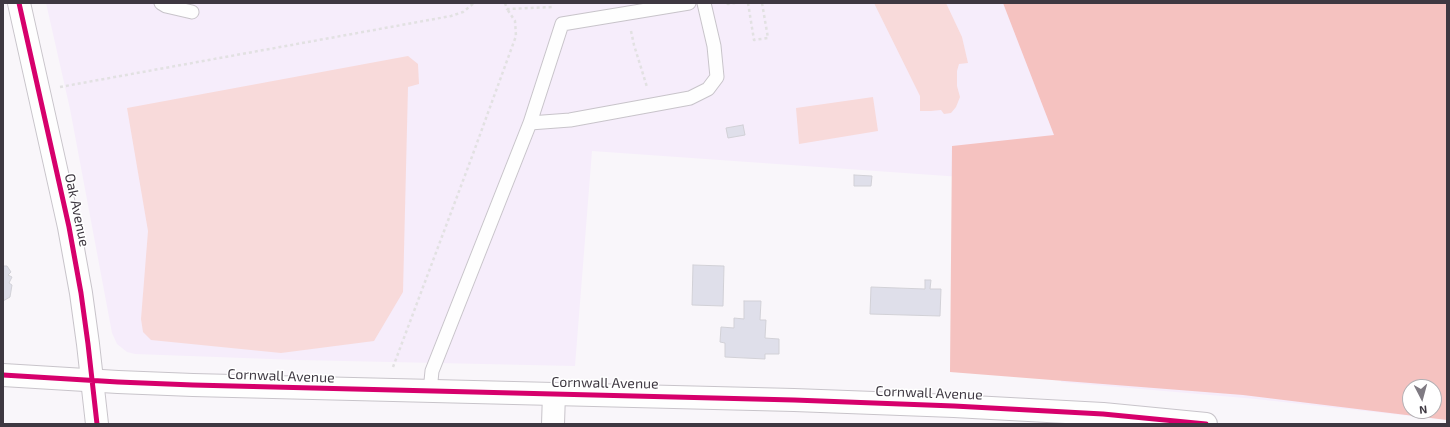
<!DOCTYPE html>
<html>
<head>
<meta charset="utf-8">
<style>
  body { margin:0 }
  #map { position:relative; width:1450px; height:427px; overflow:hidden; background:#f9f6fa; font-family:"Exo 2",sans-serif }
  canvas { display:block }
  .frame { position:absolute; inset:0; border:4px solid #3e3841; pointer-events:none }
  .north { position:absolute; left:1402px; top:379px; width:40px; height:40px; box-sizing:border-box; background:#fff; border:1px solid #b2afb3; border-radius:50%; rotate:174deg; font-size:11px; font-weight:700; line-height:16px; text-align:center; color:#3e3841 }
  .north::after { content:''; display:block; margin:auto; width:14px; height:18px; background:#7f7a82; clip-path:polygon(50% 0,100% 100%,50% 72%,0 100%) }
</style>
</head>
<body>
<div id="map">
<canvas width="1450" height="427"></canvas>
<div class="frame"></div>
<div class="north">N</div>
</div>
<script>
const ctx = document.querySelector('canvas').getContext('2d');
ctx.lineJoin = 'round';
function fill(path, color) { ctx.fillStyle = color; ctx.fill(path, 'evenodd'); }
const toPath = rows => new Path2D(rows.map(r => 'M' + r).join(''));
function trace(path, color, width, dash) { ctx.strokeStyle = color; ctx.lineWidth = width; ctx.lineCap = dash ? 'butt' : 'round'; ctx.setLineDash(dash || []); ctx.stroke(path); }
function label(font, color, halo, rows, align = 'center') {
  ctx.font = font + ' "Exo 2",sans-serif'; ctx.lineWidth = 3; ctx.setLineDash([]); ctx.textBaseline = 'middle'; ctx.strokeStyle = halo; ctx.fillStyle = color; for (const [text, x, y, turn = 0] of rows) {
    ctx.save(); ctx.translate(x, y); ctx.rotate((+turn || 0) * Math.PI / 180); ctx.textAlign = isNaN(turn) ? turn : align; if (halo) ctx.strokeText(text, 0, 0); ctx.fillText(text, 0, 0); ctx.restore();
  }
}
fill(toPath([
  [46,3,1447,3,1447,420,1256,399,1061,382,1089,186,592,151,575,366,298,360,135,354,127,352,117,344,112,333,70,109],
  [1410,387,1434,387,1434,411,1410,411]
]), '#f6edfb');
fill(toPath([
  [874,3,946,3,962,37,968,63,959,64,957,71,957,86,960,97,956,107,951,113,944,114,941,110,931,111,920,111,920,96],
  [408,56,418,64,419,84,408,87,403,292,374,341,281,353,151,340,143,332,141,319,148,231,127,108],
  [873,97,878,131,799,144,796,108]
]), '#f8dada');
fill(toPath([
  [1003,3,1447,3,1447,420,1243,395,950,372,952,146,1054,135],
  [1410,387,1434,387,1434,411,1410,411]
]), '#f5c2c0');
const building = toPath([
  [743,125,745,135,728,138,726,128,743,125],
  [854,175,872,176,871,186,854,186,854,175],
  [693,265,724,266,723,306,692,305,693,265],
  [3,266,7,266,11,272,8,275,12,277,9,283,12,285,10,297,3,301,3,266],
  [925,280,931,280,930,289,941,289,940,316,870,314,871,287,925,289,925,280],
  [744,301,761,301,760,320,766,320,765,338,779,339,779,354,765,354,765,359,725,357,725,343,720,342,721,327,734,328,734,318,744,319,744,301]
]);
fill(building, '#dfdfea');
trace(building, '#d2d1d7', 1);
const service = toPath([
  [161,3,166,6,192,12],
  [530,123,570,120,652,105,690,98,708,89,717,77,714,46,704,3],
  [430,391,432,371,530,123,562,24,689,3]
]);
const minor = toPath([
  [19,3,69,227,81,293,88,344,97,424],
  [553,424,554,394]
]);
const tertiary = toPath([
  [3,375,118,382,193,385,794,400,954,406,1103,414,1206,424]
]);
trace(service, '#c8c4ca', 15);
trace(minor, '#c8c4ca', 24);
trace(tertiary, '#c8c4ca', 24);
trace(toPath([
  [505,3,507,9,554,7],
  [727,3,728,4,735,3],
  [748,3,754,40,768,38,762,3],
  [631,31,634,45,647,87],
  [60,87,451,16,463,12,474,3],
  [393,367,470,162,516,36,515,21,507,9]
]), '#e2e1e2', 2.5, [3, 3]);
trace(service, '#fefefe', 13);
trace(minor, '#fefefe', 22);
trace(tertiary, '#fefefe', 22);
trace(toPath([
  [19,3,69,227,81,293,88,344,97,424],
  [3,375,118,382,193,385,794,400,954,406,1103,414,1206,424]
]), '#d6006c', 5);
label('14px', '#3e3841', '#fff', [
  ["Oak Avenue",77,210,78],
  ["Cornwall Avenue",281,376,2],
  ["Cornwall Avenue",605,383,1],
  ["Cornwall Avenue",929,393,2]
]);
</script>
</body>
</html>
